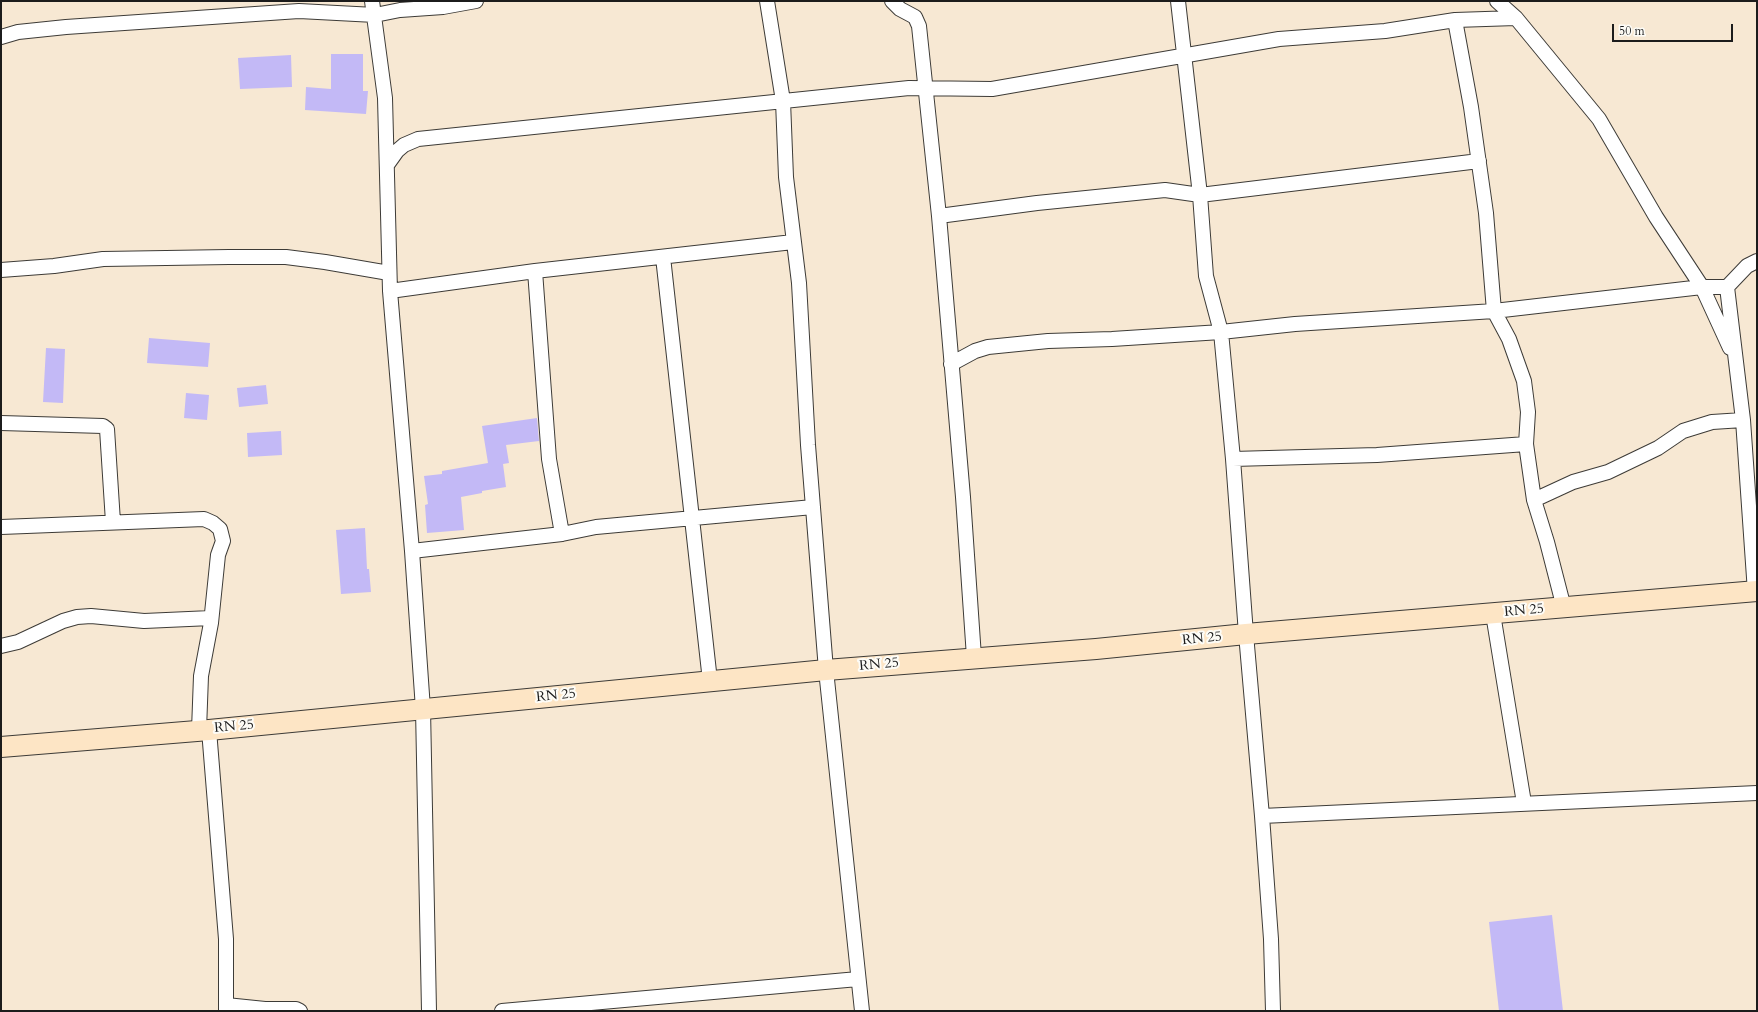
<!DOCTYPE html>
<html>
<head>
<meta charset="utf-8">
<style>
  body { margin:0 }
  #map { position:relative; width:1758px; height:1012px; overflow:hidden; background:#f7e8d3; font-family:Cardo,serif }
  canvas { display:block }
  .frame { position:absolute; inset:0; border:2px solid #1c1c1c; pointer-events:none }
  .scale { position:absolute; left:1612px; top:24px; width:121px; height:18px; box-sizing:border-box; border:2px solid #1c1c1c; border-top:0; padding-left:5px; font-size:12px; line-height:14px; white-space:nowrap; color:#1c1c1c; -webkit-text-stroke:3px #fdfcf7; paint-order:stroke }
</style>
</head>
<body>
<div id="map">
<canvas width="1758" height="1012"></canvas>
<div class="frame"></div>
<div class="scale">50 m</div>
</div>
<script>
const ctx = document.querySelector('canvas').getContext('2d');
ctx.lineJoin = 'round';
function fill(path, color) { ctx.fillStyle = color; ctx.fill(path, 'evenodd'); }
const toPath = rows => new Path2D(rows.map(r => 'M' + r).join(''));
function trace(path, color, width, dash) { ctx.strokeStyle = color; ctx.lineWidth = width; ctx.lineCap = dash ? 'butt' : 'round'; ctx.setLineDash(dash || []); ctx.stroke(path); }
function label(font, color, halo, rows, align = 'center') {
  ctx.font = font + ' Cardo,serif'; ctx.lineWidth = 4; ctx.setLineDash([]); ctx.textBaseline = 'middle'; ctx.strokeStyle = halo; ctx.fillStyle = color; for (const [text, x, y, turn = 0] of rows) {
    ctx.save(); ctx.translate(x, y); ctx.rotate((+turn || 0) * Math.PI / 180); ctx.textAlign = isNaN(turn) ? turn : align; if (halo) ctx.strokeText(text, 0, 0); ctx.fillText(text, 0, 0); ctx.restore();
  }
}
fill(toPath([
  [331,54,363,54,363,91,368,91,366,114,305,110,306,87,331,89],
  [291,55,292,87,240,89,238,58],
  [149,338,210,343,208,367,147,363],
  [46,348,65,349,63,403,43,402],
  [266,385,268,404,239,407,237,388],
  [186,393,209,395,207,420,184,418],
  [537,418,539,441,506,445,509,463,503,464,506,487,482,491,482,493,461,497,464,530,427,533,425,505,428,504,424,476,442,474,442,471,488,463,482,426],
  [281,431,282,455,248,457,247,433],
  [365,528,367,569,369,569,371,592,341,594,336,530],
  [1552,915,1563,1011,1499,1011,1489,922]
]), '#c3b9f6');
const street = toPath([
  [372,1,385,98,390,291,412,551,423,709,429,1011],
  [767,1,783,101,786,177,799,283,808,445,826,670,862,1011],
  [892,1,900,9,915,17,919,26,939,216,963,497,974,657],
  [1178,1,1200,195,1206,276,1221,332,1233,459,1246,634,1262,816,1271,939,1273,1011],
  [1497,1,1516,18,1599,119,1656,217,1702,287,1730,348],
  [1455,20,1471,107,1486,213,1494,311,1509,339,1524,381,1528,412,1526,444,1534,500,1547,542,1564,608],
  [1,37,18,32,66,27,299,11,375,15,400,10,443,7,476,1],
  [387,165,397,151,404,145,418,139,909,88,992,89,1279,39,1385,31,1455,20,1516,18],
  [939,216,1037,203,1165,190,1200,195,1479,161],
  [663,257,710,681],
  [1,270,54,266,103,259,229,257,286,257,325,262,389,273],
  [535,271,549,459,562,534],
  [1727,287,1747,266,1757,261],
  [390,291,535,271,793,242],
  [951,364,975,351,988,347,1048,341,1112,339,1221,332,1295,324,1494,311,1702,287,1727,287,1743,420,1755,592],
  [1,423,103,426,107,429,113,522],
  [1233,459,1377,455,1526,444],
  [1534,500,1573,482,1608,472,1658,448,1683,431,1712,422,1743,420],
  [1,527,204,519,213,523,220,529,223,541,218,555,211,623,201,676,199,730],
  [412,551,562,534,596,527,813,507],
  [1493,614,1524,803],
  [1,646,18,642,63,621,77,617,91,616,144,621,211,618],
  [209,730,226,939,226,1011],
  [1262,816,1757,793],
  [226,1005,265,1009,296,1009,300,1011],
  [502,1011,858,979]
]);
const secondary = toPath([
  [1,747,209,730,826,670,1096,649,1246,634,1757,591]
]);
trace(street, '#3d3b37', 16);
trace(secondary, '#3d3b37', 22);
trace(street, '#fff', 14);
trace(secondary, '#fde5c5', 20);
label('14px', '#1c1c1c', '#fdfcf7', [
  ["RN 25",1524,611,-5],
  ["RN 25",1202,639,-6],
  ["RN 25",879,665,-5],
  ["RN 25",556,696,-6],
  ["RN 25",234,727,-5]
]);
</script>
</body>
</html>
